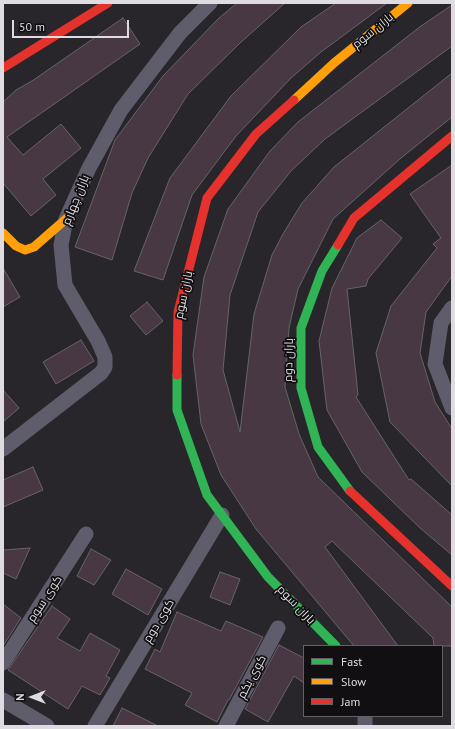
<!DOCTYPE html>
<html>
<head>
<meta charset="utf-8">
<style>
  body { margin:0 }
  #map { position:relative; width:455px; height:729px; overflow:hidden; background:#28262a; font-family:"PT Sans",sans-serif }
  canvas { display:block }
  .frame { position:absolute; inset:0; border:4px solid #dedce0; pointer-events:none }
  .legend { position:absolute; left:303px; top:645px; width:140px; height:72px; box-sizing:border-box; background:#110f11; border:1px solid #636164; margin:0; padding:5px 7px; list-style:none; font-size:12px; color:#dedce0 }
  .legend li { display:flex; align-items:center; gap:8px; height:20px }
  .legend b { width:20px; border:1px solid #636164 }
  .north { position:absolute; left:12px; top:677px; width:40px; height:40px; -webkit-text-stroke:3px #110f11; paint-order:stroke; rotate:270deg; font-size:11px; font-weight:700; line-height:16px; text-align:center; color:#dedce0 }
  .north::after { content:''; display:block; margin:auto; width:14px; height:18px; background:#dedce0; clip-path:polygon(50% 0,100% 100%,50% 72%,0 100%) }
  .scale { position:absolute; left:12px; top:20px; width:117px; height:18px; box-sizing:border-box; border:2px solid #dedce0; border-top:0; padding-left:5px; font-size:12px; line-height:14px; white-space:nowrap; color:#dedce0; -webkit-text-stroke:3px #110f11; paint-order:stroke }
</style>
</head>
<body>
<div id="map">
<canvas width="455" height="729"></canvas>
<div class="frame"></div>
<ul class="legend">
<li><b style="height:5px;background:#30b455"></b>Fast</li>
<li><b style="height:5px;background:#ff9f0a"></b>Slow</li>
<li><b style="height:5px;background:#e5322d"></b>Jam</li>
</ul>
<div class="north">N</div>
<div class="scale">50 m</div>
</div>
<script>
const ctx = document.querySelector('canvas').getContext('2d');
ctx.lineJoin = 'round';
function fill(path, color) { ctx.fillStyle = color; ctx.fill(path, 'evenodd'); }
const toPath = rows => new Path2D(rows.map(r => 'M' + r).join(''));
function trace(path, color, width, dash) { ctx.strokeStyle = color; ctx.lineWidth = width; ctx.lineCap = dash ? 'butt' : 'round'; ctx.setLineDash(dash || []); ctx.stroke(path); }
function label(font, color, halo, rows, align = 'center') {
  ctx.font = font + ' "PT Sans",Cairo,sans-serif'; ctx.lineWidth = 3.5; ctx.setLineDash([]); ctx.textBaseline = 'middle'; ctx.strokeStyle = halo; ctx.fillStyle = color; for (const [text, x, y, turn = 0] of rows) {
    ctx.save(); ctx.translate(x, y); ctx.rotate((+turn || 0) * Math.PI / 180); ctx.textAlign = isNaN(turn) ? turn : align; if (halo) ctx.strokeText(text, 0, 0); ctx.fillText(text, 0, 0); ctx.restore();
  }
}
const building = toPath([
  [237,3,285,3,240,43,188,94,148,158,132,193,112,260,75,247,115,140,163,76,218,19,237,3],
  [336,3,387,3,321,52,291,78,236,136,192,195,163,280,134,271,170,178,231,96,301,27,336,3],
  [452,5,452,46,325,139,291,171,258,212,230,295,223,370,240,432,254,314,272,255,283,234,302,203,334,167,452,73,452,117,401,158,333,219,298,289,289,328,285,387,299,434,318,477,452,607,452,646,434,646,433,638,332,541,325,547,398,646,354,646,256,529,221,475,201,424,193,355,204,277,228,209,270,151,298,122,421,26,452,5],
  [123,18,140,44,7,137,23,155,61,124,81,148,43,179,56,195,31,216,3,183,3,102,16,90,32,81,123,18],
  [452,165,452,276,426,312,420,353,435,402,452,429,452,486,390,422,376,353,391,306,437,248,433,244,441,238,410,194,452,165],
  [381,220,402,238,368,279,366,286,347,289,358,395,356,397,409,480,411,479,452,515,452,555,420,528,362,472,327,410,319,341,332,288,357,238,381,220],
  [3,268,20,297,3,307,3,268],
  [147,302,163,321,146,335,130,316,147,302],
  [81,340,94,361,56,384,43,362,81,340],
  [3,390,19,408,3,422,3,390],
  [33,467,43,490,3,507,3,480,33,467],
  [30,548,16,579,3,573,3,550,30,548],
  [91,549,111,560,94,585,77,576,91,549],
  [126,569,162,589,148,615,112,594,126,569],
  [220,572,240,579,230,605,210,597,220,572],
  [3,604,21,618,3,646,3,604],
  [52,606,70,619,57,638,80,651,90,633,120,650,106,676,110,678,100,695,82,686,68,709,8,670,52,606],
  [177,612,221,631,226,621,263,637,229,700,228,700,217,722,185,705,192,693,145,669,155,649,160,652,177,612],
  [279,645,304,658,304,683,294,676,268,722,245,709,279,645],
  [122,708,158,726,113,726,122,708]
]);
fill(building, '#473844');
trace(building, '#676467', 1);
trace(toPath([
  [452,308,441,323,435,364,452,408],
  [3,449,101,373,105,367,105,357,98,341,65,285,61,245,66,219,89,168,121,110,180,33,210,3],
  [3,663,86,534],
  [3,700,47,726],
  [95,726,222,515],
  [226,726,278,628],
  [365,726,365,716]
]), '#5f5d6b', 15);
trace(toPath([
  [338,245,322,271,301,328,301,388,318,447,350,491],
  [177,375,177,410,207,495,268,577,336,646]
]), '#30b455', 9);
trace(toPath([
  [294,100,334,63,408,3],
  [3,233,16,246,25,250,34,247,66,219]
]), '#ff9f0a', 9);
trace(toPath([
  [3,68,108,3],
  [338,245,354,218,452,136],
  [177,375,178,312,207,198,256,134,294,100],
  [350,491,452,586]
]), '#e5322d', 9);
label('12px', '#dedce0', '#110f11', [
  ["باران سوم",373,31,-39],
  ["باران چهارم",76,200,-68],
  ["باران سوم",184,295,-78],
  ["باران دوم",289,360,-89],
  ["کوی سوم",45,599,-57],
  ["باران سوم",296,605,46],
  ["کوی دوم",159,621,-59],
  ["کوی یکم",252,677,-62]
]);
</script>
</body>
</html>
